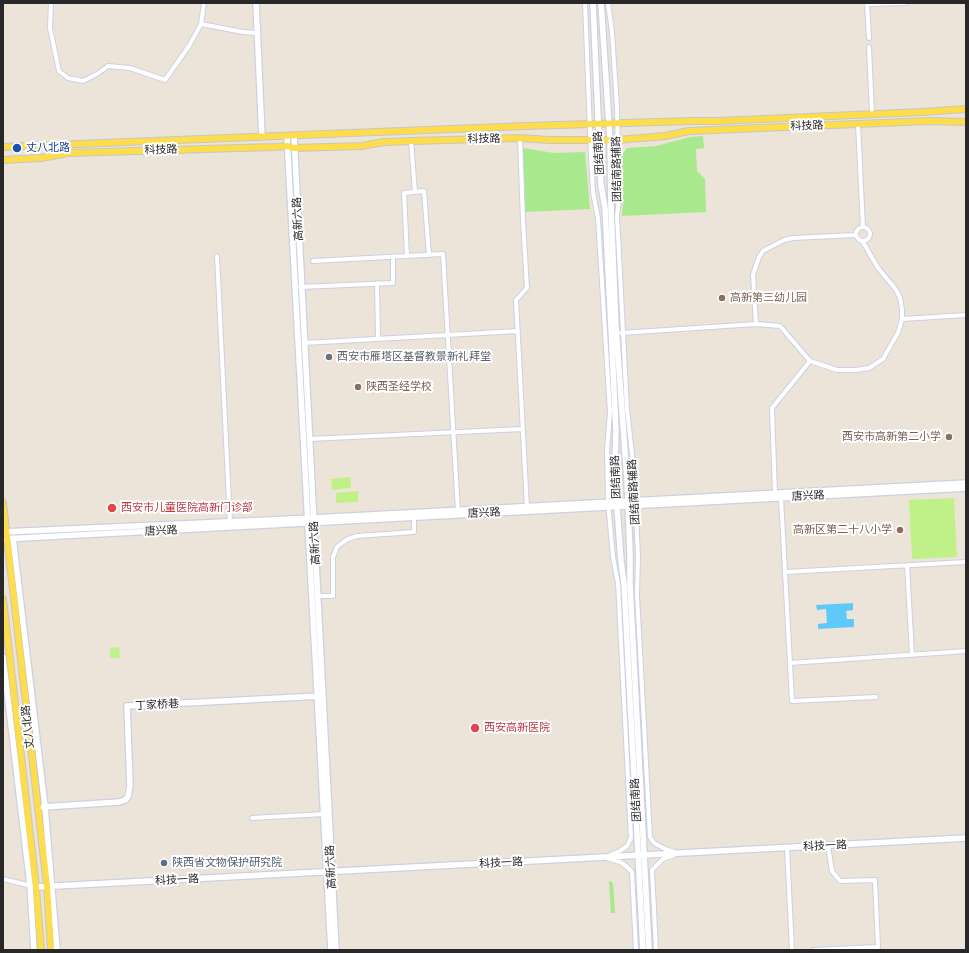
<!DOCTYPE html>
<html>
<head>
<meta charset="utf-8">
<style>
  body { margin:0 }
  #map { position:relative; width:969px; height:953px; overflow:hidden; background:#ece4d8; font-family:Montserrat,sans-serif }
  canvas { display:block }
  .frame { position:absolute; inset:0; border:4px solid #282828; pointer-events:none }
</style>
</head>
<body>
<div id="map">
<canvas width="969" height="953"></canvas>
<div class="frame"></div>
</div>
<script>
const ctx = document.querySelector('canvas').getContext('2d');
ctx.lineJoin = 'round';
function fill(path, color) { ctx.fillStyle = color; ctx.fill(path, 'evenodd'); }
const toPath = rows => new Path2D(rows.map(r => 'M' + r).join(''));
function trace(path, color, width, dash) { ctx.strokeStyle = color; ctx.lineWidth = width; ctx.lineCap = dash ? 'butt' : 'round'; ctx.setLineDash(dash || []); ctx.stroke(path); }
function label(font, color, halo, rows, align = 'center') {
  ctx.font = font + ' Montserrat,"Noto Sans SC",sans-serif'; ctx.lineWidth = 4; ctx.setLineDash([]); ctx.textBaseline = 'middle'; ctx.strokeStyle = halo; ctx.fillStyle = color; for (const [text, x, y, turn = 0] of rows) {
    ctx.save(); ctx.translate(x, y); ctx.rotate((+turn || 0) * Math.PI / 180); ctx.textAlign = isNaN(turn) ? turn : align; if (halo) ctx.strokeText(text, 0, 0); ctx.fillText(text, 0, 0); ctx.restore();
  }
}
fill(toPath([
  [703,136,704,148,696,149,697,171,705,179,706,212,622,216,623,200,620,157,627,148,656,146,690,137],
  [523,148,554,153,585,152,590,209,525,212],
  [609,881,612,882,613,884,615,913,611,913]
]), '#a8e98e');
fill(toPath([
  [350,477,351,488,332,490,331,479],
  [358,491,358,502,336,503,336,493],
  [954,498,957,557,912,559,909,500],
  [119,647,120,658,110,658,110,648]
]), '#c0f188');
fill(toPath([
  [853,603,853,610,846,611,847,619,854,619,854,627,818,629,818,624,827,623,826,609,817,610,816,605]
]), '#5fc9f9');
const street = toPath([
  [51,3,50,28,59,71,68,78,83,81,97,74,108,66,130,68,165,80,189,46,201,24,204,3],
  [585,3,591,157,593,192,598,218,610,412,607,450,608,502,613,557,618,583,631,838,627,846,620,851,610,855],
  [608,3,612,32,617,107,619,199,617,216,627,409,634,472,638,556,637,595,650,837,654,843,665,849,674,852],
  [867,3,869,38],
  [867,4,905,3],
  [201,24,243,32,257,33],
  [869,47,872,114],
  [858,124,863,227],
  [520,138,523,221,527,288,516,300,527,508],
  [411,141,415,192,424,191,429,255],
  '856 234a7 7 0 1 1 14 0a7 7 0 1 1-14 0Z',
  [217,256,230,522],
  [407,256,404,193,415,192],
  [313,261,443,254,458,512],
  [377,283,378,339],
  [300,287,393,283,393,257],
  [902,319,966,315],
  [756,324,753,275,759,257,763,251,784,240,793,238,855,235],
  [621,333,756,324,780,326,810,361,837,370,856,370,869,368,883,359,892,343,898,333,902,319,902,310,900,297,894,287,878,268,863,242],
  [304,343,518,331],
  [309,439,523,429],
  [775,495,772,408,810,361],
  [781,498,792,701,876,697],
  [907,565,912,654],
  [785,572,966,562],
  [318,596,333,596,333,557,337,547,342,543,348,539,357,536,414,532,414,517],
  [790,663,966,651],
  [252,818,324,814],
  [787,848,792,950],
  [607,858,620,862,626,866,632,872,636,950],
  [3,879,32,886],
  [656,950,652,870,663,859,674,855],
  [814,950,878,947,875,880,840,881,832,871,828,846]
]);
const secondary = toPath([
  [256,3,262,137],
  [593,3,601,185,605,208,611,327,616,431,615,461,617,507,621,561,624,583,643,950],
  [601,3,610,140,611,208,616,327,627,480,630,554,630,584,649,950],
  [287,136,331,950],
  [294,136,336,950],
  [3,532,314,518,966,483],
  [13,538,45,807,57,950],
  [3,539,966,488],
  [3,657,30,885,34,950],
  [43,807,119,802,125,800,128,797,130,785,127,706,320,696],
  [36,887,966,838]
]);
const primary = toPath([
  [3,147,526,126,691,121,718,121,922,112,966,109],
  [3,160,41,158,68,153,274,147,288,146,294,148,362,146,384,142,411,141,520,138,550,140,617,140,665,136,689,131,928,121,966,122],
  [3,503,47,886,51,950],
  [3,599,36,887,41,950]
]);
trace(street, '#cdd0e3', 6);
trace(secondary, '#cdd0e3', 8);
trace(primary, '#c7c7c7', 8);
trace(street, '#fff', 4);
trace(secondary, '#fff', 5.5);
trace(primary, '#fddd4b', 6);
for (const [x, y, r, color] of [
  [17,148,5,"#1a4fb4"],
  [722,298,4,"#8d6e63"],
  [329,357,4,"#6b7280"],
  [358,387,4,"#8d6e63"],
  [949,437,4,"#8d6e63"],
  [112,508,5,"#e0444e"],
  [900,530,4,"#8d6e63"],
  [475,728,5,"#e0444e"],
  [164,863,4,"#5c6f8a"]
]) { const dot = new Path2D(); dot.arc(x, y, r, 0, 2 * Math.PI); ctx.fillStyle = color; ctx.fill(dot); trace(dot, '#fff', 1.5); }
label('11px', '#282828', '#fff', [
  ["科技路",807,126,-2],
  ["科技路",484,139,-1],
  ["科技路",161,150,-2],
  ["团结南路",599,153,-93],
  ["团结南路辅路",617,169,-91],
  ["高新六路",298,219,-93],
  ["团结南路",616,477,-92],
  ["团结南路辅路",634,492,-93],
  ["唐兴路",808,496,-3],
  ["唐兴路",484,513,-3],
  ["唐兴路",161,531,-3],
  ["高新六路",315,543,-93],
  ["丁家桥巷",157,705,-3],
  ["丈八北路",28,727,-96],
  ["团结南路",636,800,-93],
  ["科技一路",825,846,-3],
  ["科技一路",501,863,-3],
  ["高新六路",331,867,-93],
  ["科技一路",177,880,-3]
]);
label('11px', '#164399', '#fff', [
  ["丈八北路",26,148]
], 'left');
label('11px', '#785e54', '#fff', [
  ["高新第三幼儿园",730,298],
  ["陕西圣经学校",366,387],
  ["西安市高新第二小学",941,437,"right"],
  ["高新区第二十八小学",892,530,"right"]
], 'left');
label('11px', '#5b616d', '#fff', [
  ["西安市雁塔区基督教景新礼拜堂",337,357]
], 'left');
label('11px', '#be3a42', '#fff', [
  ["西安市儿童医院高新门诊部",121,508],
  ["西安高新医院",484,728]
], 'left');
label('11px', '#4e5e75', '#fff', [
  ["陕西省文物保护研究院",172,863]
], 'left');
</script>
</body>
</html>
